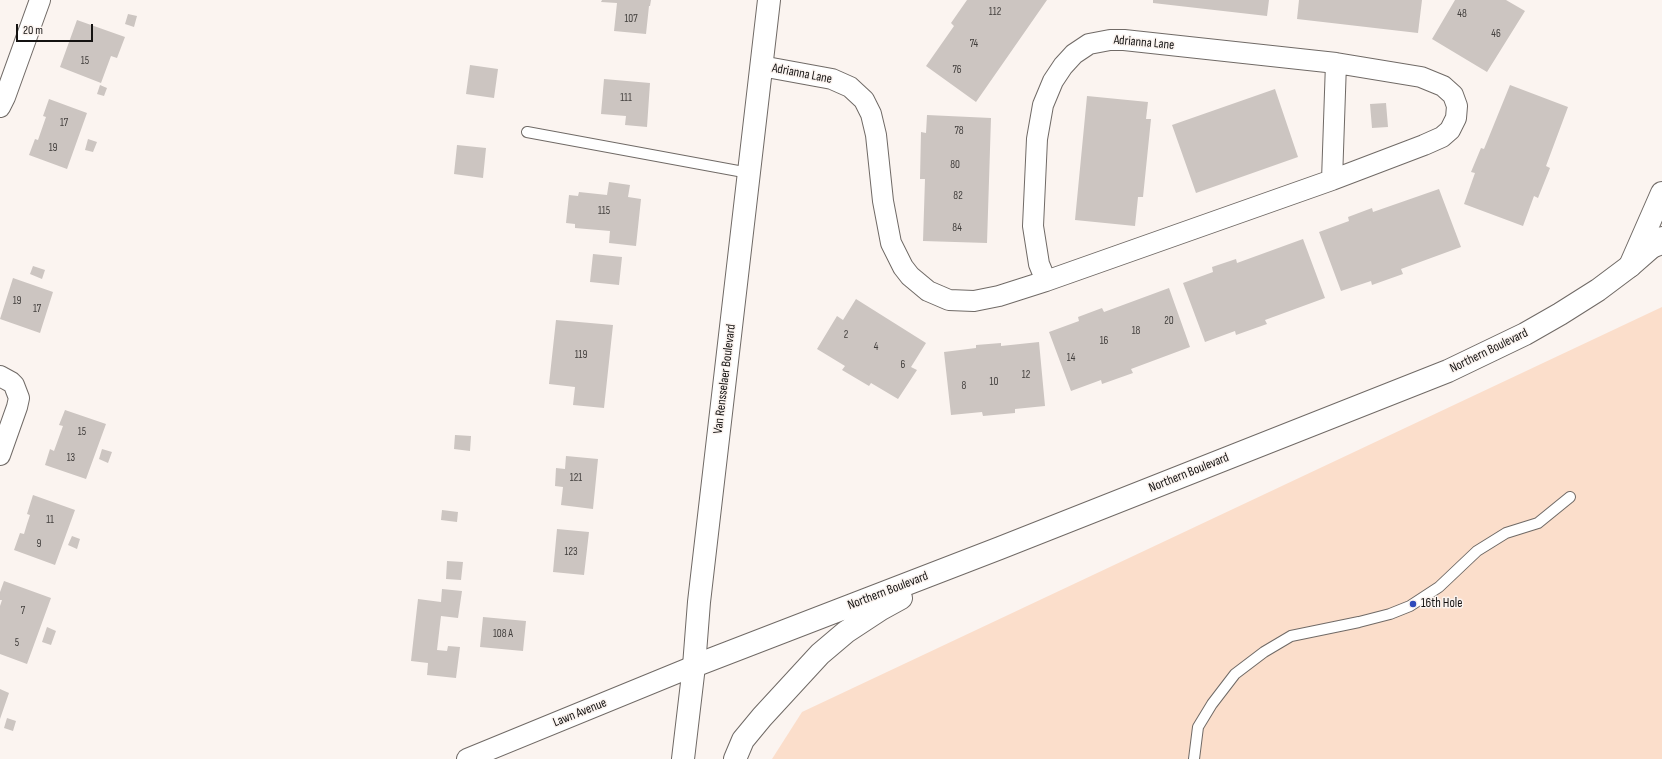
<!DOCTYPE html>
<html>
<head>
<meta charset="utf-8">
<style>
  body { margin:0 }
  #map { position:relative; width:1662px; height:759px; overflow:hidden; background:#fbf4f0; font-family:"Sofia Sans Condensed",sans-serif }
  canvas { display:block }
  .scale { position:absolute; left:16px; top:24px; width:77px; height:18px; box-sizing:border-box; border:2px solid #141211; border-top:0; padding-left:5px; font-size:12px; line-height:14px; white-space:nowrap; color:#141211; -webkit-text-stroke:3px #fbf4f0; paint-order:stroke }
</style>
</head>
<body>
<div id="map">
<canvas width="1662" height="759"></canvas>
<div class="scale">20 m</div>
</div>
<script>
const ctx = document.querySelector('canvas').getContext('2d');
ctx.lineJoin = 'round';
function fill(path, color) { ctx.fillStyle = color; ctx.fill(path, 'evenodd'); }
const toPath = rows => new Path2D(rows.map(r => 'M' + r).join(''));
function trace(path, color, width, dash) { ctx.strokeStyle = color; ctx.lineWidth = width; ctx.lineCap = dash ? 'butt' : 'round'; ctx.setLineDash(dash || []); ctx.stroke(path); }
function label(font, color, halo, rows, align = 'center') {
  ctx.font = font + ' "Sofia Sans Condensed",sans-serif'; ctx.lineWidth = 3; ctx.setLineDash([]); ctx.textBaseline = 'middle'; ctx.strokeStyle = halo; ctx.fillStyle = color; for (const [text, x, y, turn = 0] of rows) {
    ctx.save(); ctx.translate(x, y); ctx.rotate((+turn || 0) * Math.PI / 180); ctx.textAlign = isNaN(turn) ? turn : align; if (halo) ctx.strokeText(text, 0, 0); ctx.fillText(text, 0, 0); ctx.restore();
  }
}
fill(toPath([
  [1662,307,1662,759,772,759,802,712]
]), '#fbdecb');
fill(toPath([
  [602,0,651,0,650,6,649,6,646,34,614,31,617,3,601,2],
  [967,0,1047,0,976,102,926,66,954,26,951,23],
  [1153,0,1269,0,1267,16,1153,3],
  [1299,0,1422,0,1418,33,1297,19],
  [1455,0,1506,0,1525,11,1487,72,1432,39],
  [128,14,137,16,134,27,125,24],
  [77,20,125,37,117,58,111,56,101,83,60,67],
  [470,65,498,69,494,98,466,94],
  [604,79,650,83,647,127,625,125,626,116,601,114],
  [100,85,107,88,104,96,97,94],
  [1510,85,1568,107,1546,166,1550,168,1538,198,1534,196,1523,226,1464,204,1475,173,1471,172,1481,148,1484,149],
  [1275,89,1298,157,1196,193,1172,125],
  [1087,96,1148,102,1146,119,1151,119,1143,197,1138,197,1135,226,1075,220],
  [49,99,87,113,67,169,29,155,35,139,38,140,46,117,43,116],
  [1386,103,1388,127,1372,128,1370,104],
  [927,115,991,118,987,243,923,241,925,179,920,179,921,132,926,133],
  [88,139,97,142,93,152,85,150],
  [457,145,486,148,483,178,454,174],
  [609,182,630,185,628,197,641,199,636,246,609,243,610,231,575,228,575,224,566,223,569,195,578,196,579,192,607,195],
  [1439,189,1461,247,1401,269,1403,274,1372,285,1371,281,1341,291,1319,232,1349,221,1348,217,1372,208,1373,212],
  [1303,239,1325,298,1265,320,1267,324,1236,335,1235,331,1205,342,1183,283,1213,272,1212,267,1236,259,1237,263],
  [593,254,622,257,619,285,590,282],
  [33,266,45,270,42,279,30,274],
  [13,278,53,292,40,333,0,319],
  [1169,288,1190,347,1131,369,1133,373,1102,384,1101,380,1071,391,1049,332,1079,321,1078,317,1102,308,1104,312],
  [856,299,926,343,911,367,917,370,898,399,871,383,869,386,842,370,845,366,817,349,837,316,843,320],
  [556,320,613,325,604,408,573,405,575,387,549,384],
  [1039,342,1045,406,1015,409,1015,413,983,416,982,412,951,415,944,352,976,348,976,345,1001,343,1001,346],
  [65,410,106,424,86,479,45,465,50,449,54,451,63,426,59,425],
  [455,435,471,436,470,451,454,449],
  [102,449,112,452,108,463,99,459],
  [566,456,598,459,593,509,561,505,563,487,555,486,556,468,565,469],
  [33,495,75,510,55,565,14,550,20,533,24,534,27,524,30,515,27,514],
  [442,510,458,512,457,522,441,520],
  [557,529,589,532,584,575,553,572],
  [72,536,80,539,77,549,68,545],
  [447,561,463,562,461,580,446,579],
  [4,581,51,598,27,664,0,654,0,606,2,600,0,600,0,592],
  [442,589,462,591,458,618,441,616,437,650,447,651,448,646,460,647,456,678,427,675,428,663,411,661,418,599,441,602],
  [483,617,526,621,523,651,480,647],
  [47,627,56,631,51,645,42,642],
  [0,689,9,693,0,719],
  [7,718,16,721,13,731,4,728]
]), '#ccc5c1');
const service = toPath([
  [527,132,749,173],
  [1194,759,1198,727,1212,704,1235,674,1264,652,1291,636,1359,622,1390,614,1410,606,1439,587,1477,551,1506,533,1538,523,1570,497]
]);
const minor = toPath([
  [1110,40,1124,40,1336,63,1421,77,1443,86,1453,95,1457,106,1456,118,1450,130,1442,137,1424,145,1332,180,1046,281,1039,264,1033,226,1037,139,1043,105,1053,81,1063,66,1074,54,1089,44,1110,40],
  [761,66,832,79,850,87,864,100,871,114,876,135,883,201,891,243,903,267,910,276,928,291,949,300,974,301,999,296,1046,281],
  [0,107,5,97,40,0],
  [1332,180,1336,63],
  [0,376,11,382,14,385,19,398,17,407,0,455],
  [467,759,694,666]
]);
const tertiary = toPath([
  [1630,266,1662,193],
  [694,666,699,602,769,0]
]);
const secondary = toPath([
  [683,759,694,666,1000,548,1448,371,1525,334,1560,314,1598,290,1630,266,1662,238],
  [735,759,743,740,762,717,820,654,846,632,881,609,901,598]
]);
const primary = toPath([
  [1654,246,1662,243]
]);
trace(service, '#706a66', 12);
trace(minor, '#706a66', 22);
trace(tertiary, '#706a66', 24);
trace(secondary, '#706a66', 24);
trace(primary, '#706a66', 24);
trace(service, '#fff', 10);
trace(minor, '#fff', 20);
trace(tertiary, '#fff', 22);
trace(secondary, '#fff', 22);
trace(primary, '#fff', 22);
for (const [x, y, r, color] of [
  [1413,604,4,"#2f4abb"]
]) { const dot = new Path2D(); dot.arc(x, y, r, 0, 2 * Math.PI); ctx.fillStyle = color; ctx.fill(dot); trace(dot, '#fbf4f0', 1.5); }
label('11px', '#423f3d', null, [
  ["112",995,12],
  ["48",1462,14],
  ["107",631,19],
  ["46",1496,34],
  ["74",974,44],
  ["15",85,61],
  ["76",957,70],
  ["111",626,98],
  ["17",64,123],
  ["78",959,131],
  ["19",53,148],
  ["80",955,165],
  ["82",958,196],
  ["115",604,211],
  ["84",957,228],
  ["19",17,301],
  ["17",37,309],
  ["20",1169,321],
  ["18",1136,331],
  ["2",846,335],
  ["16",1104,341],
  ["4",876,347],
  ["119",581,355],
  ["14",1071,358],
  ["6",903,365],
  ["12",1026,375],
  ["10",994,382],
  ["8",964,386],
  ["15",82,432],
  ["13",71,458],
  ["121",576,478],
  ["11",50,520],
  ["9",39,544],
  ["123",571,552],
  ["7",23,611],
  ["108 A",503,634],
  ["5",17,643]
]);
label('13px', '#141211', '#fbf4f0', [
  ["Adrianna Lane",1144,43,5],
  ["Adrianna Lane",802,74,11],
  ["Northern Boulevard",1489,351,-26],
  ["Van Rensselaer Boulevard",725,379,-83],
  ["Northern Boulevard",1189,473,-22],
  ["Northern Boulevard",888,591,-21],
  ["Lawn Avenue",580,713,-22]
]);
label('13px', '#141211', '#fbf4f0', [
  ["16th Hole",1421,604]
], 'left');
</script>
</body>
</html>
